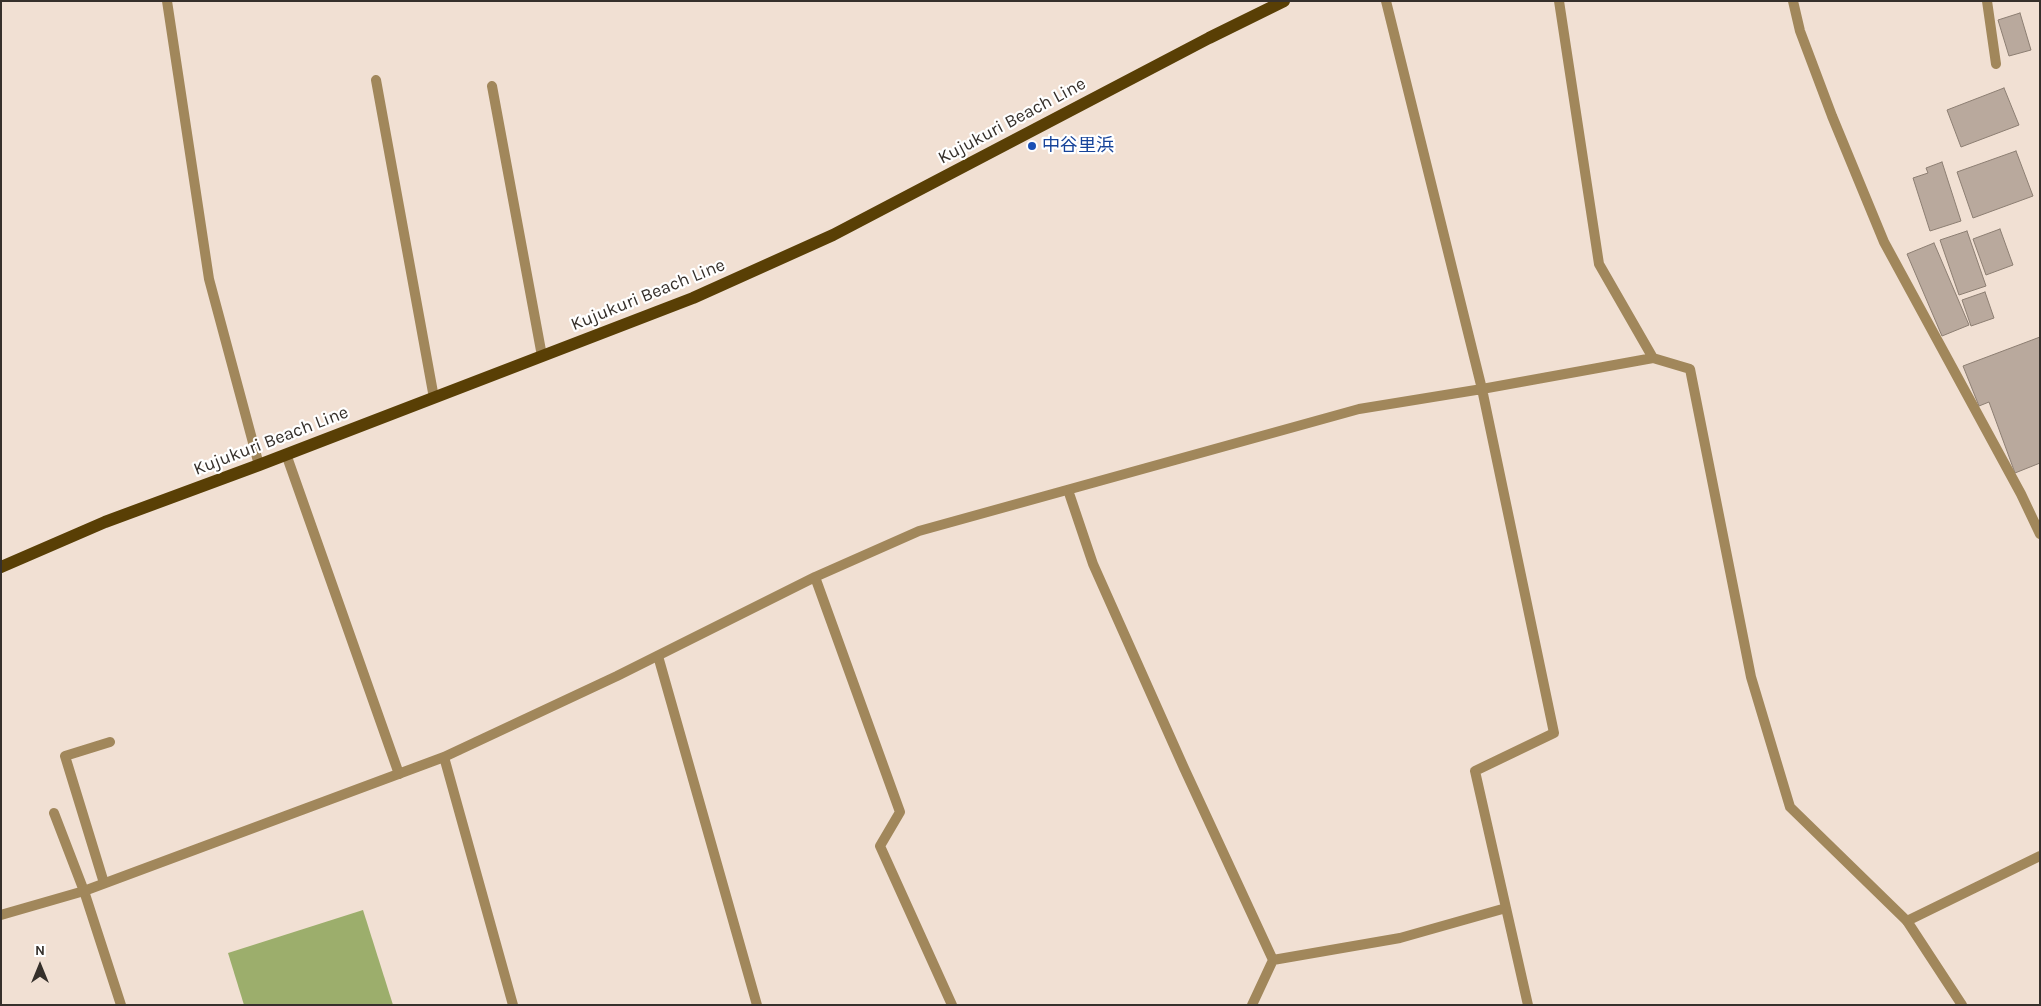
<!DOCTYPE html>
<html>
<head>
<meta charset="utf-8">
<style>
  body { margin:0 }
  #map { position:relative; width:2041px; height:1006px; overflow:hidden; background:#f1e0d3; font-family:Karla,sans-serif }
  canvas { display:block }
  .frame { position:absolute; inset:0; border:2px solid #36302b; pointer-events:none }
  .north { position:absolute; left:15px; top:941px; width:50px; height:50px; -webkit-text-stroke:4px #fff; paint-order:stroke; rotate:0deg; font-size:14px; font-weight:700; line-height:20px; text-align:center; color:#36302b }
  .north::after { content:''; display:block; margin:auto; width:18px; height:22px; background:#36302b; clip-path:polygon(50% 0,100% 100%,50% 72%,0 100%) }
</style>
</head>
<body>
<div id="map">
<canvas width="2041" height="1006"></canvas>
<div class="frame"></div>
<div class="north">N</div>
</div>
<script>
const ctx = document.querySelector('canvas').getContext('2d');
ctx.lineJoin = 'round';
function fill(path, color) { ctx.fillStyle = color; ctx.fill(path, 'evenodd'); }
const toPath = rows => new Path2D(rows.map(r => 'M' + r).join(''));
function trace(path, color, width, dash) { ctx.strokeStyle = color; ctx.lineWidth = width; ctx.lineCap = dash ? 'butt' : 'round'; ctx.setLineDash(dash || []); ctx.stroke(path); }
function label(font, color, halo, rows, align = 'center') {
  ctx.font = font + ' Karla,"Noto Sans JP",sans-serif'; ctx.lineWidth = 4.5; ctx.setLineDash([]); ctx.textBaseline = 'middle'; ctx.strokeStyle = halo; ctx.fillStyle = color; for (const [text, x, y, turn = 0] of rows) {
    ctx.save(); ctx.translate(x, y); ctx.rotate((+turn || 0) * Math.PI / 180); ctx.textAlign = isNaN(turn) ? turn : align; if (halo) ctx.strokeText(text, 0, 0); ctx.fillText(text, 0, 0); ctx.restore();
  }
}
fill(toPath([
  [363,910,393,1005,244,1005,228,953]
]), '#9cae6c');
const building = toPath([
  [2020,13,2031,50,2009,56,1998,20,2020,13],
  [2004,88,2019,125,1961,147,1947,110,2004,88],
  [2016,151,2033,196,1973,218,1957,172,2016,151],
  [1942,162,1961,221,1930,231,1913,178,1928,173,1926,168,1942,162],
  [2000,229,2013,265,1986,275,1973,239,2000,229],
  [1967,231,1986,286,1959,295,1940,240,1967,231],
  [1934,243,1969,325,1942,336,1907,254,1934,243],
  [1985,292,1994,318,1971,326,1962,300,1985,292],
  [2040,337,2040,463,2015,473,1989,402,1979,406,1963,366,2040,337]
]);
fill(building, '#b9a99d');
trace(building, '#8c7e72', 1);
trace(toPath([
  [1793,1,1800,31,1832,116,1884,242,2021,494,2040,534],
  [1987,1,1996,64],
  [376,80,434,398],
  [492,86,542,356],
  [286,454,399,774],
  [658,656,757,1005],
  [54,813,84,891,121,1005],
  [104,883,65,756,110,742],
  [1907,921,2040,856]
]), '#a1875b', 10);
trace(toPath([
  [167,1,209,279,259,465],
  [1386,1,1482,389,1554,733,1475,771,1528,1005],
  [1559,1,1599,264,1653,358,1690,369,1751,677,1790,807,1907,921,1962,1005],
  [1068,490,1093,564,1184,768,1273,960],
  [815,577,900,812,880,846,952,1005],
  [444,757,513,1005],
  [1,915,84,891,444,757,617,676,815,577,919,531,1359,409,1482,389,1653,358],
  [1252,1005,1273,960,1400,938,1506,908]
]), '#a1875b', 10);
trace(toPath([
  [1,567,105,522,259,465,693,298,833,235,1209,38,1284,1]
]), '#593f05', 12);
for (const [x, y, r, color] of [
  [1032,146,5,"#1a4fb4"]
]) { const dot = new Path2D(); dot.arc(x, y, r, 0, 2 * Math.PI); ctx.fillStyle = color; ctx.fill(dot); trace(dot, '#fff', 2); }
label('18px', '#36302b', '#fff', [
  ["Kujukuri Beach Line",1012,121,-28],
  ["Kujukuri Beach Line",648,295,-22],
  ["Kujukuri Beach Line",271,441,-21]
]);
label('18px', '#164399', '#fff', [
  ["中谷里浜",1042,146]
], 'left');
</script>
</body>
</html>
